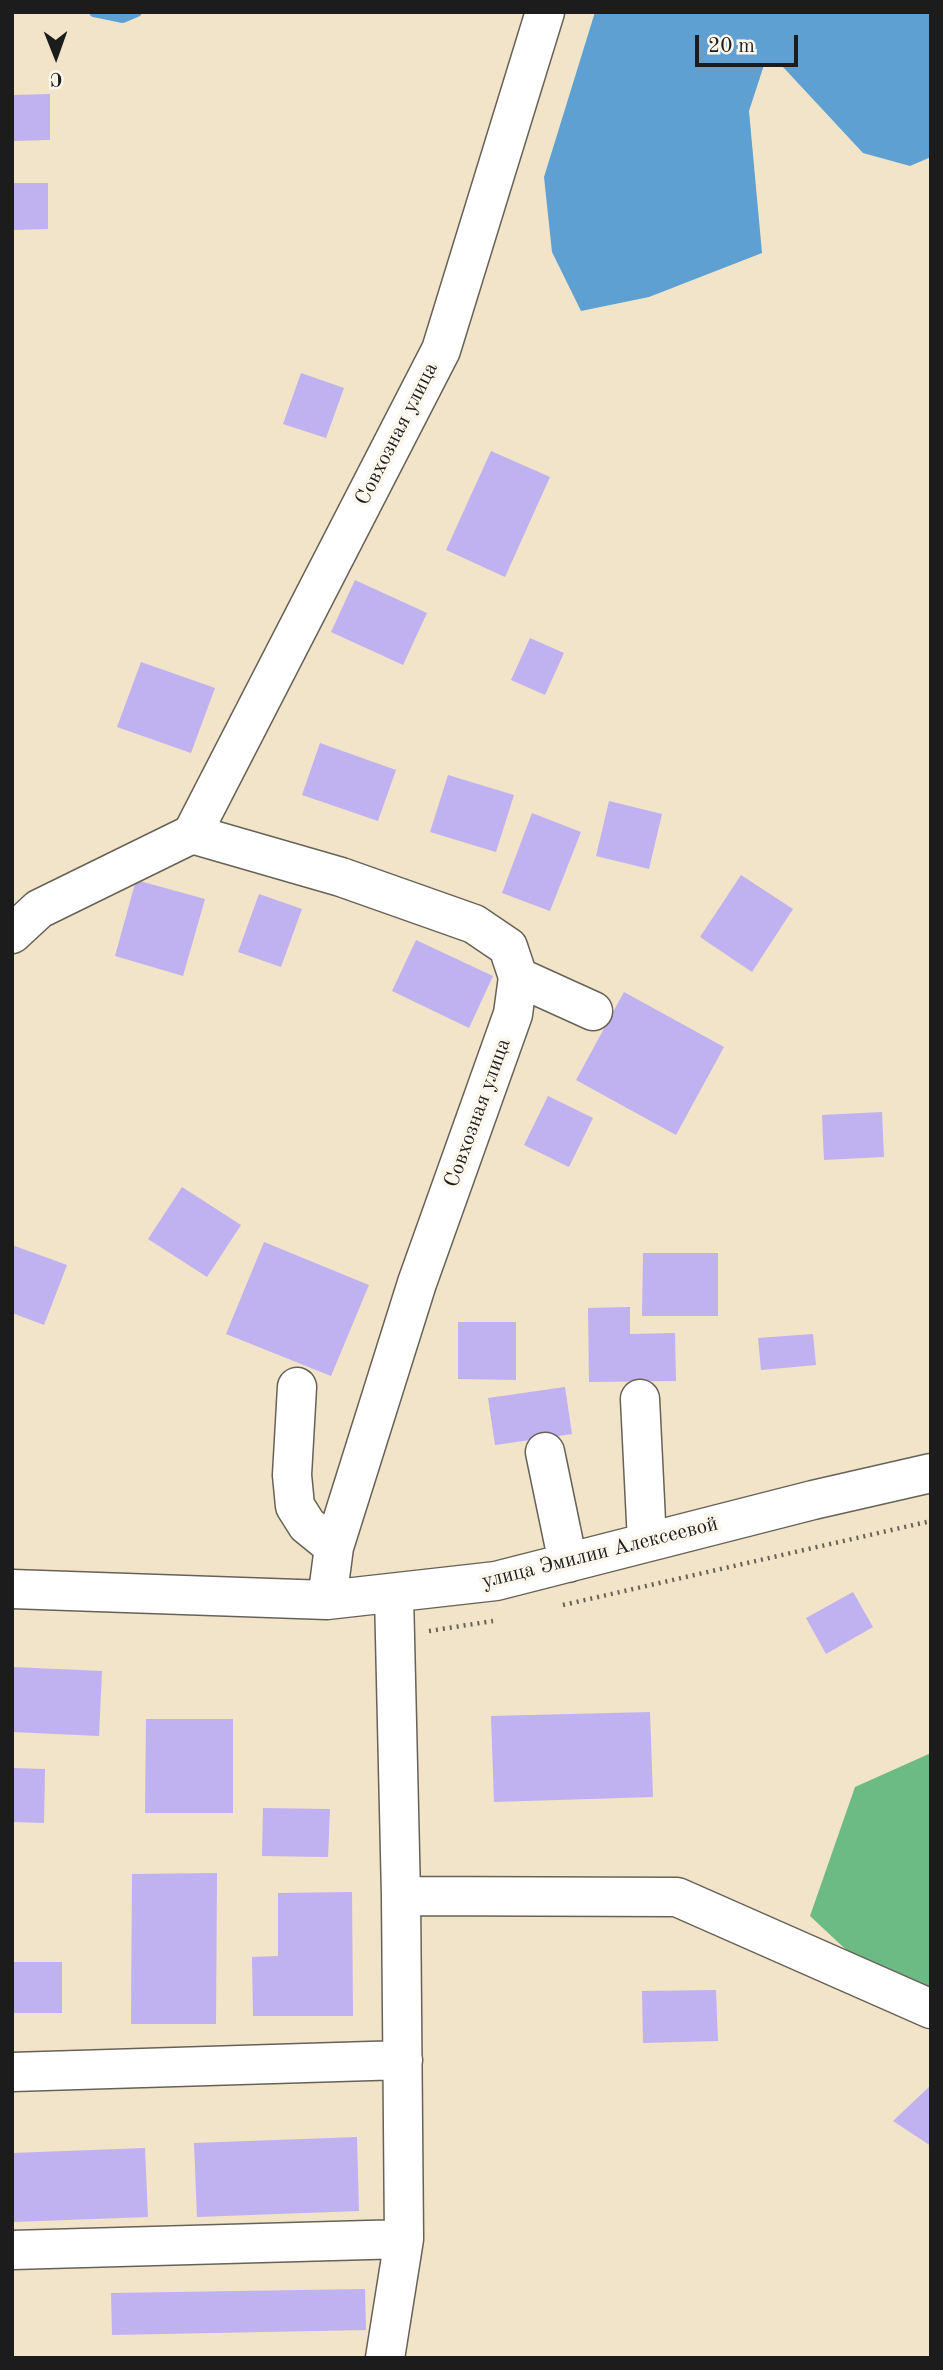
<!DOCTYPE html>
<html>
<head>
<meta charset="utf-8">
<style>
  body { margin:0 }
  #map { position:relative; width:943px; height:2370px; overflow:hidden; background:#f1e4c8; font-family:"Old Standard TT",serif }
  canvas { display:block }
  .frame { position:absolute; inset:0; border:14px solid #1c1c1c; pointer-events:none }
  .north { position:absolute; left:21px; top:21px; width:70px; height:70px; -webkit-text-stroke:5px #fbf7ec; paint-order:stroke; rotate:179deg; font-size:19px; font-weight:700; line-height:28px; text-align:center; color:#1c1c1c }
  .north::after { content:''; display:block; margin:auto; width:24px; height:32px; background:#1c1c1c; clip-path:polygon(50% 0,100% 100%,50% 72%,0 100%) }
  .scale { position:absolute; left:695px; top:35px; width:103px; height:32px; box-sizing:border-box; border:4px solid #1c1c1c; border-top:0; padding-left:9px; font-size:21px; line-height:24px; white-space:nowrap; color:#1c1c1c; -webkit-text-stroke:5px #fbf7ec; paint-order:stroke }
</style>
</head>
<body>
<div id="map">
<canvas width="943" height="2370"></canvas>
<div class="frame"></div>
<div class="north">С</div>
<div class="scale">20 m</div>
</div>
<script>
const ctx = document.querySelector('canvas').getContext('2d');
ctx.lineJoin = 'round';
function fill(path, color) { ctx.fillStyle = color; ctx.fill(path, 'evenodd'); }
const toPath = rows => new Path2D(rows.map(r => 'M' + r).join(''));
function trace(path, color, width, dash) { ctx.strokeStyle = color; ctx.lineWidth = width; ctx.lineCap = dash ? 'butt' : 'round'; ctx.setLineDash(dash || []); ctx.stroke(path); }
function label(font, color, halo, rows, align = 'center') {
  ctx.font = font + ' "Old Standard TT",serif'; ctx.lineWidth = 7; ctx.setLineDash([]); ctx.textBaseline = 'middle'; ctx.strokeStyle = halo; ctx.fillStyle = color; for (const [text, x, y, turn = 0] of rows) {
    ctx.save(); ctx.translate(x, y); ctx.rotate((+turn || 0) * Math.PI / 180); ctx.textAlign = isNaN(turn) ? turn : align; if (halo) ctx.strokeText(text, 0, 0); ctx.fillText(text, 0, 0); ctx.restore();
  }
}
fill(toPath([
  [931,1753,931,1989,871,1973,810,1916,855,1787]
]), '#6cba84');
fill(toPath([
  [595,12,931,12,931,157,910,166,863,153,783,67,764,65,749,111,762,253,649,297,581,311,552,252,544,177]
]), '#5ea0d1');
trace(toPath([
  [94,12,123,18,137,12]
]), '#5ea0d1', 10);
fill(toPath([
  [50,94,50,140,12,141,12,95],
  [12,183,48,183,48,229,12,230],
  [301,373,344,388,326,438,283,424],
  [491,451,550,477,505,577,446,550],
  [355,580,427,613,403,665,331,632],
  [530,638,564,653,545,695,511,680],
  [141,662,215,688,191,753,117,727],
  [320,743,396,770,378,821,302,795],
  [448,775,514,795,496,852,430,832],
  [609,801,662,814,649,869,596,856],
  [532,813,581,832,550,911,502,893],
  [741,875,793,909,752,972,700,937],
  [136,880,205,899,183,976,115,956],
  [259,894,302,909,281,967,238,952],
  [416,940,493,976,469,1028,392,991],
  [624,992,724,1047,676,1135,576,1080],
  [548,1096,593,1118,569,1167,524,1145],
  [882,1112,884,1157,824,1160,822,1115],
  [182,1187,241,1225,207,1277,148,1239],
  [264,1242,369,1285,331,1376,226,1334],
  [12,1245,67,1265,44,1325,12,1313],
  [643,1253,718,1253,718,1316,642,1316],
  [630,1307,630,1334,675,1333,676,1381,589,1382,588,1308],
  [458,1322,516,1322,516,1380,458,1379],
  [813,1334,816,1365,761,1370,758,1338],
  [565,1387,572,1434,495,1445,488,1398],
  [853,1592,873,1627,826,1654,806,1618],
  [12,1667,102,1671,99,1736,12,1732],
  [650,1712,653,1797,494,1802,491,1716],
  [146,1719,233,1719,233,1813,145,1813],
  [12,1768,45,1769,44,1823,12,1822],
  [263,1808,330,1809,328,1857,262,1856],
  [217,1873,216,2024,131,2024,132,1874],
  [352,1892,353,2016,253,2016,252,1957,278,1956,278,1893],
  [12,1962,62,1962,62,2013,12,2013],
  [716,1990,718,2041,643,2043,642,1991],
  [931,2085,931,2146,893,2121],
  [357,2137,359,2211,197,2217,194,2143],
  [145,2148,148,2217,12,2222,12,2153],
  [365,2289,366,2330,112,2335,111,2293]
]), '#c0b1f1');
const minor = toPath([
  [192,834,441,350,545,12],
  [12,934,39,909,192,834,341,877,474,924,508,947,518,977,513,1014,417,1283,334,1547,327,1600],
  [518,977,593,1011],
  [297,1387,292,1475,295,1506,307,1525,334,1547],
  [640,1399,647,1542],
  [545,1452,568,1563],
  [12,1589,327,1600,496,1581,813,1500,931,1473],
  [394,1594,401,1896,677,1897,931,2009],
  [12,2072,403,2060],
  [12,2250,404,2239],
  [385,2358,404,2239,401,1896]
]);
trace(minor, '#676258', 41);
trace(toPath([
  [563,1605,931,1521],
  [429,1631,493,1621]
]), '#676258', 4.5, [2, 5]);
trace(minor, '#fff', 38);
label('21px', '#1c1c1c', '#fbf7ec', [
  ["Совхозная улица",397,434,-63],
  ["Совхозная улица",478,1113,-70],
  ["улица Эмилии Алексеевой",600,1553,-14]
]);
</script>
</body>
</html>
